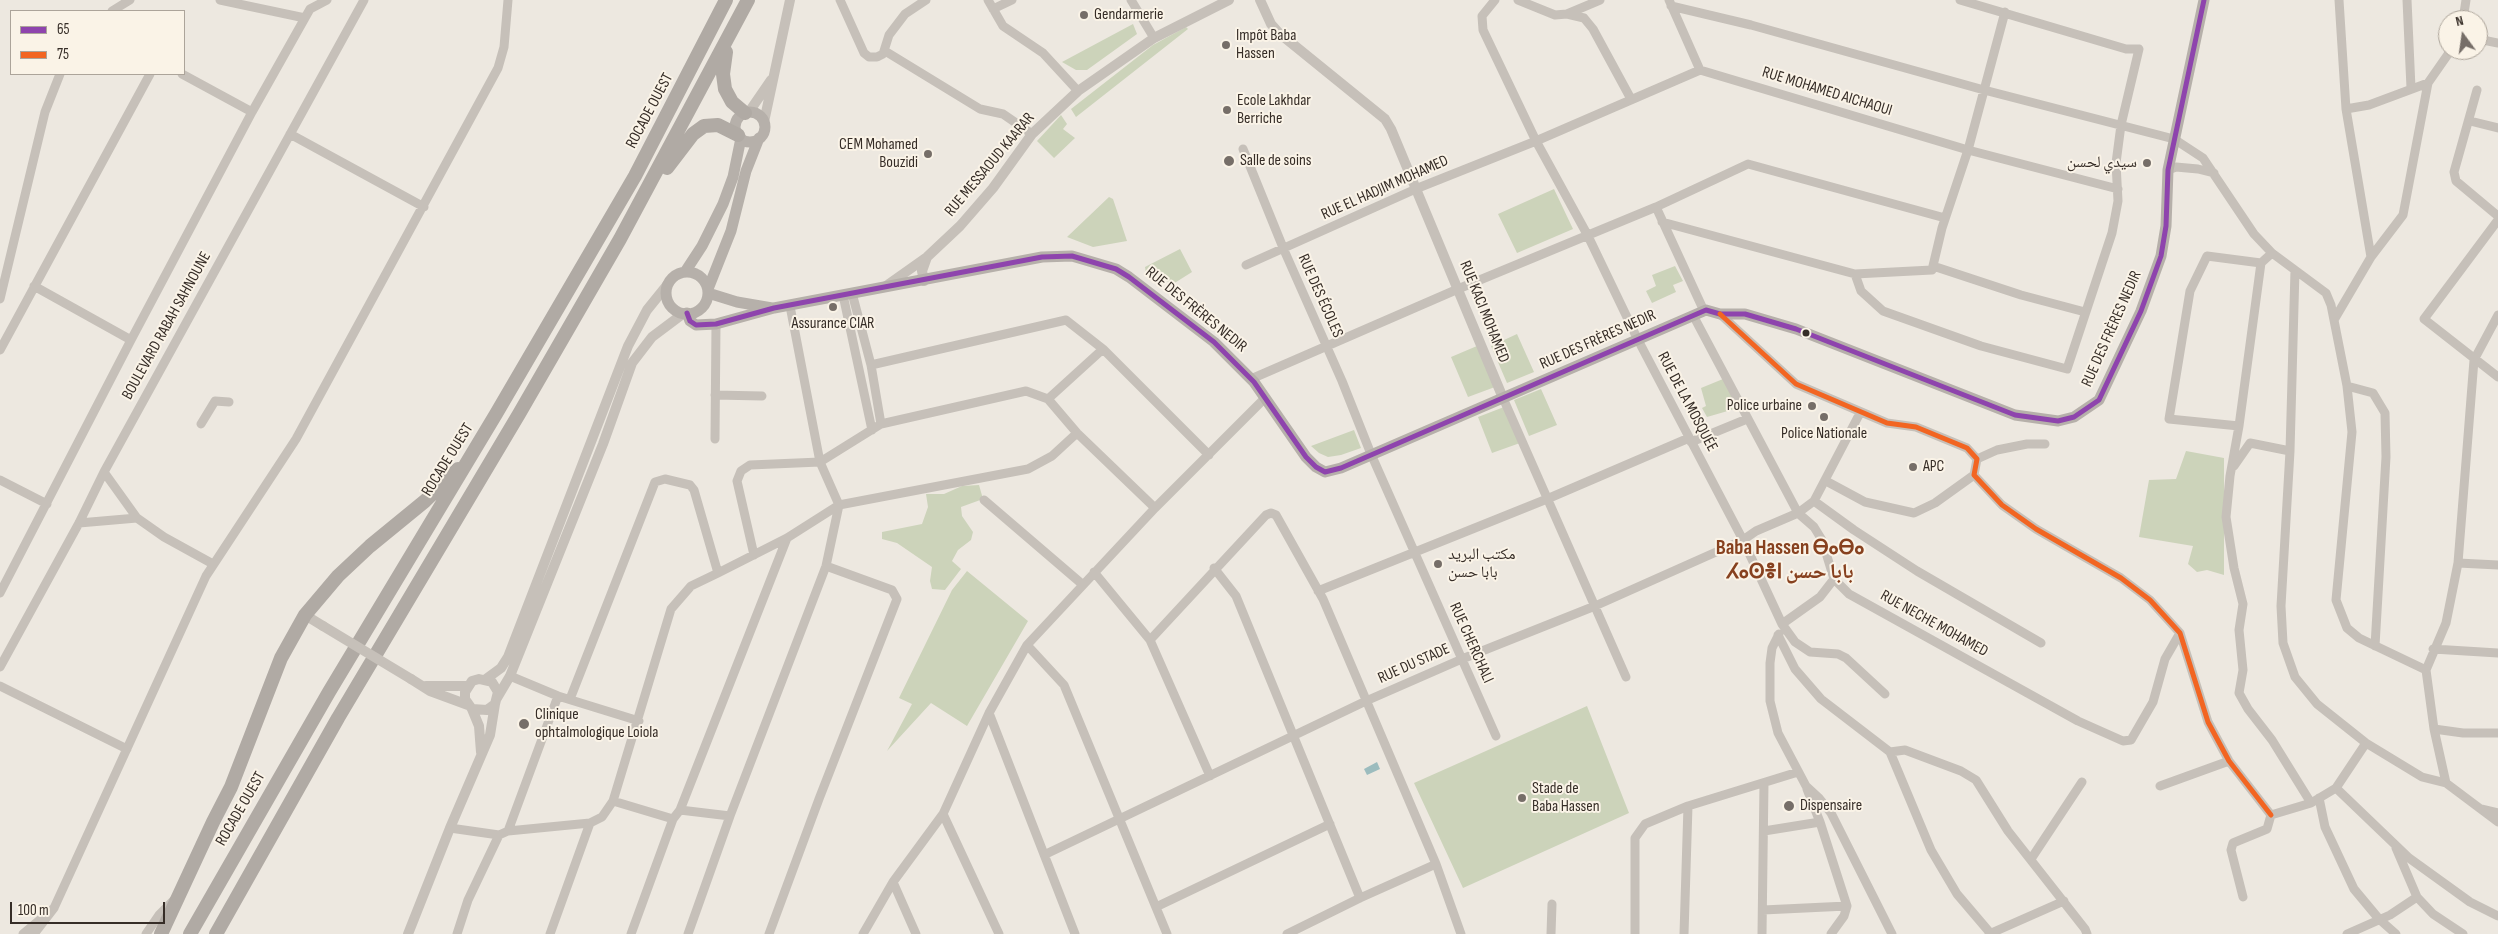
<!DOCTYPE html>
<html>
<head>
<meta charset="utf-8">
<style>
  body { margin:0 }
  #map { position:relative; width:2498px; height:934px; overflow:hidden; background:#ede8e0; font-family:"Sofia Sans Condensed",sans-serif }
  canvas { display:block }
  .legend { position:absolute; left:10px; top:10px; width:175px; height:65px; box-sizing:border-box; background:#faf3e7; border:1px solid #aca49a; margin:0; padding:6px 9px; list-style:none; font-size:15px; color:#362d27 }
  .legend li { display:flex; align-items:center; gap:10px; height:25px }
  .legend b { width:25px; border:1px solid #aca49a }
  .north { position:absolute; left:2438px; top:10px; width:50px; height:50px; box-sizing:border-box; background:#faf3e7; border:1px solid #aca49a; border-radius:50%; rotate:346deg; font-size:14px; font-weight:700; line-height:20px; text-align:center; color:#362d27 }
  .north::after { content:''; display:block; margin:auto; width:18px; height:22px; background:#766e68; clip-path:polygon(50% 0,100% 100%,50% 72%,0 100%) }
  .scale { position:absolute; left:10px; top:902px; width:155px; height:22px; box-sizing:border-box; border:2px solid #362d27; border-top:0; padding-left:6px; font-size:15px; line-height:18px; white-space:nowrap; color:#362d27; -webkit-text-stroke:4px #faf3e7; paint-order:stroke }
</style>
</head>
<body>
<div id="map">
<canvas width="2498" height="934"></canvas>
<ul class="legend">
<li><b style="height:6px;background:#8e44ad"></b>65</li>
<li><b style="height:6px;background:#f26522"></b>75</li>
</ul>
<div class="north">N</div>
<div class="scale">100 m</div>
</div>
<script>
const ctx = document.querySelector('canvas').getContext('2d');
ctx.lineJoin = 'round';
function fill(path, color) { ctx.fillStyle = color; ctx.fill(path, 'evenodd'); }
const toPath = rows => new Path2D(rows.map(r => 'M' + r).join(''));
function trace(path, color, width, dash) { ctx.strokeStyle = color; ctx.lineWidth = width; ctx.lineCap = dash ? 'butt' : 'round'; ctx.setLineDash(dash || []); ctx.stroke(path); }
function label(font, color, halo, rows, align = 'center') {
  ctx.font = font + ' "Sofia Sans Condensed","Noto Naskh Arabic","Noto Sans Tifinagh",sans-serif'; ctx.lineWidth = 4; ctx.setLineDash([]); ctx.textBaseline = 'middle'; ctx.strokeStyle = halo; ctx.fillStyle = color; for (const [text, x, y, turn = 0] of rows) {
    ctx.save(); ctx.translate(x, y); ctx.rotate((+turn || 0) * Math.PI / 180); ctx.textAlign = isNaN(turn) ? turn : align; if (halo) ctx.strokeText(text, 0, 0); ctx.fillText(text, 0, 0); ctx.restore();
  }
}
fill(toPath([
  [1133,24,1137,34,1087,70,1076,70,1062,62],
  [1186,27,1188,29,1076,117,1071,109,1153,45],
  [1061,115,1067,124,1063,129,1075,138,1054,158,1037,141],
  [1554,189,1573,229,1517,253,1498,214],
  [1109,197,1113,199,1127,241,1093,247,1067,237],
  [1180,249,1192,272,1173,284,1146,273,1145,267],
  [1675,266,1683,281,1673,285,1676,292,1652,303,1646,291,1656,286,1652,275],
  [1517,334,1534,372,1507,383,1491,346],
  [1477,346,1495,387,1468,397,1451,357],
  [1723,379,1738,408,1707,417,1702,408,1706,406,1701,388],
  [1541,389,1557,425,1529,436,1514,400],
  [1504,407,1520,443,1492,453,1478,417],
  [1354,430,1361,448,1341,455,1328,457,1319,453,1311,446],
  [2186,451,2224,458,2224,575,2207,570,2197,572,2188,564,2193,546,2139,537,2149,480,2176,479],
  [979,485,983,499,961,507,962,516,973,532,971,540,958,550,952,561,961,569,945,590,932,589,930,581,932,567,897,543,882,539,882,532,922,524,928,507,926,494,944,494,962,486],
  [967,571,1028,621,967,726,931,703,887,751,912,704,899,698,952,590],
  [1587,706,1629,813,1463,888,1414,783]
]), '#ccd3ba');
fill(toPath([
  [1377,762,1380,769,1367,775,1364,769]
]), '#9cbcbe');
trace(toPath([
  [220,0,305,18],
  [840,0,864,53,869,57,877,57,883,54,889,35,905,14,926,0],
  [988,0,1003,26,1043,53,1078,91],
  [1131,0,1154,38],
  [1495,0,1482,16,1483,30,1536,141,1588,236,1637,338,1743,540,1782,624,1795,642,1810,652,1838,654,1846,658,1885,694],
  [1518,0,1555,15,1567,14,1600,0],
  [1669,0,1700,70],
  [2407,0,2411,88],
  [1671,6,1751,25,1984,90,2174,139,2203,158,2254,234,2272,253,2326,293,2331,305,2347,386,2352,432,2336,600,2347,628,2359,638,2426,670,2434,729,2446,783],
  [993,9,1012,0],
  [112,11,130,0],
  [1567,14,1584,18,1593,29,1631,99],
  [2463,20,2466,0],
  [2478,39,2498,43],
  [885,51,980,109,1003,114,1032,134],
  [182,74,252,112],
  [2477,90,2454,172,2456,181,2498,216],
  [2346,109,2369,105,2428,83],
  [2470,121,2498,128],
  [290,134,424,207],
  [1243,149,1284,250,1342,381,1371,454,1496,736],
  [2168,170,2176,167,2198,169,2214,173],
  [1656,207,1704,311],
  [2498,220,2424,319,2498,377],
  [1662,222,1855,274,1932,270,1942,228,1968,150,2005,12],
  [2272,253,2261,263,2239,426,2230,476,2226,517,2234,568,2243,604,2239,630,2243,670,2239,693,2248,709,2272,740,2311,803],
  [2371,257,2403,215,2428,83,2451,50],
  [1246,265,1418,188,1536,141,1700,70,1968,150,2118,189],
  [1933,266,2021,295,2085,312],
  [2295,270,2290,451,2281,606,2283,643,2295,677,2317,704,2366,743,2422,777,2446,783,2498,822],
  [1855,274,1861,291,1883,311,1981,346,2067,369,2112,233,2118,201,2116,163,2121,125,2139,49,2126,49,1960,0],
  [34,286,131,340],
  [852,293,871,365,881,424],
  [843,295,872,430],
  [0,299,45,112,60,74],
  [790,306,820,462,881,424,1026,391,1048,399,1077,433,1155,508],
  [1720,314,1796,384,1887,423,1916,427,1967,448,1977,459,1974,475,2002,505,2036,529,2121,578,2150,600,2180,633,2208,722,2229,761,2271,815],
  [1694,317,1798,513,1814,527,1822,540,1834,579,1849,594,2078,721,2123,741,2131,740,2153,702,2165,659,2180,633],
  [2334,320,2371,257,2346,109,2339,0],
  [0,350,150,74],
  [871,365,1066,320,1103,349,1209,455],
  [1251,379,1458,289,1656,207,1748,164,1945,218],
  [2347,386,2373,393,2385,413,2386,457,2375,646],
  [715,395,762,396],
  [1503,398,1626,677],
  [1048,399,1103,349],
  [201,424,215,401,229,402],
  [2239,426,2169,419,2190,291,2207,256,2261,263],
  [715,439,716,324],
  [1691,442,1747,419],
  [1977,459,1997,450,2027,444,2045,444],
  [2234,466,2250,443,2290,451],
  [104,472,137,518,164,537,213,564],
  [0,480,47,504],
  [1826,481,1865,502,1914,513,1935,503,1974,475],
  [984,500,1082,584],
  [1814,501,1854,530,1917,571,2041,643],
  [79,523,137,518],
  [2458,563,2498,565],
  [1214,568,1236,596,1360,898],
  [1094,572,1150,640,1210,776],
  [1318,591,1547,499,1689,438],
  [0,593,131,340,252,112,310,9,327,0],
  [1782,624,1820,597,1834,579],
  [1779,634,1772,648,1770,663,1770,701,1778,733,1806,786,1819,798,1831,813,1892,934],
  [1778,635,1795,669,1821,699,1890,752,1905,750,1961,771,1976,780,2008,831,2085,929,2087,934],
  [1150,640,1266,515,1271,513,1276,515,1323,599,1436,864,1461,934],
  [1027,645,1064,685,1167,934],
  [2433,649,2498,653],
  [0,667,79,523,104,472,364,0],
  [2426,670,2446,623,2458,563,2474,360,2498,315],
  [510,676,558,696,639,721],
  [0,686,127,749],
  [570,699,655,482,665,479,690,485,694,490,718,573],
  [989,713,1075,934],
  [2434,729,2463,733,2498,733],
  [1890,752,1931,850,1957,894,1991,934],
  [2160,786,2229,761],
  [2336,788,2409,858,2470,902,2498,916],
  [1807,789,1820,822,1847,906,1844,916,1831,934],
  [2319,798,2325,827,2354,889,2379,919,2396,934],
  [613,801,673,819],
  [2482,809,2498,813],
  [680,810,730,816],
  [943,814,999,934],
  [450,828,499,835,508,831,590,823,602,817,613,801,671,609,691,586,718,573,787,538,839,505,820,462,750,465,741,471,737,481,754,555],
  [508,831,558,696],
  [1764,831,1820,822],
  [2396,848,2417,897,2433,914,2463,934],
  [1046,854,1366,701,1462,659,1595,606,1743,540,1756,531,1798,513,1814,501,1860,413],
  [2031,859,2082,782],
  [893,882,916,934],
  [2243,897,2231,850,2233,843,2267,829,2271,815,2311,803,2336,788,2366,743],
  [1156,907,1330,824],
  [54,908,206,576,296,439,498,68,504,47,508,0],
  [1763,910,1847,906],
  [23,934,54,908,34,934],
  [146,934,159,915,174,900],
  [457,934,468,900,499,835],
  [550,934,590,823],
  [631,934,673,819,680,810,787,538],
  [688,934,730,816,826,566,839,505,1028,469,1052,456,1077,433],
  [769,934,819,799,897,599,892,590,826,566],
  [863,934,893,882,943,814,989,713,1027,645,1155,508,1265,398],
  [1287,934,1360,898,1436,864],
  [1551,934,1552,904],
  [1635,934,1635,838,1645,824,1688,806,1798,772],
  [1684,934,1688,806],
  [1762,934,1764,783],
  [1989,934,2064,901],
  [2347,934,2390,915,2417,897]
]), '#c6c0b9', 9);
trace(toPath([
  [1260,0,1271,24,1279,33,1385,119,1391,129,1503,398],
  [749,112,771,80],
  [764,122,790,0],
  [924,281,922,271,927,257],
  [886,286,927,257,960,226,993,188,1032,134,1078,91,1154,38,1229,0],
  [305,615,323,626],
  [411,679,430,691,468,705],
  [486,679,501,668,508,657,628,346,647,310,668,284],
  [426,686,467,686],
  [497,698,510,676,603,444,632,363,652,337,684,313],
  [472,709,487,710,495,704,498,692,492,682,479,679,472,681,465,692,465,699,472,709,479,726,481,752],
  [408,934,450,828,490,735,495,704]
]), '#c6c0b9', 10);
trace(toPath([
  '735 127a15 15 0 1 1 30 0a15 15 0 1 1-30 0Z',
  [685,272,702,246,723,204,733,177,741,138],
  '666 293a21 21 0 1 1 42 0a21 21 0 1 1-42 0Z',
  [708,289,731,231,746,171,759,138],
  [708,293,737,302,772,308],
  [687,313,690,321,696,325,716,324,774,308,1042,257,1072,256,1116,269,1129,277,1214,342,1254,382,1306,457,1316,467,1325,472,1341,468,1706,310,1720,314,1745,314,1796,329,2015,415,2058,421,2074,417,2099,400,2141,311,2161,256,2166,226,2168,170,2204,0]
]), '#b6b0aa', 11);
trace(toPath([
  [726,52,723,74,725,89,732,102,745,113],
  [667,168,693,134,704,126,718,125,738,135],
  [161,934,213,822,231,787,281,658,305,615,338,576,370,546,425,501,458,469],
  [190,934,329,692,496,414,635,176,726,0],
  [216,934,338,718,519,414,620,239,748,0]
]), '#b0aaa4', 14);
trace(toPath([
  [323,626,411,679]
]), '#c6c0b9', 10);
trace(toPath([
  [687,313,690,321,696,325,716,324,774,308,1042,257,1072,256,1116,269,1129,277,1214,342,1254,382,1306,457,1316,467,1325,472,1341,468,1706,310,1720,314,1745,314,1796,329,2015,415,2058,421,2074,417,2099,400,2141,311,2161,256,2166,226,2168,170,2204,0]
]), '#8e44ad', 5);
trace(toPath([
  [1720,314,1796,384,1887,423,1916,427,1967,448,1977,459,1974,475,2002,505,2036,529,2121,578,2150,600,2180,633,2208,722,2229,761,2271,815]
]), '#f26522', 5);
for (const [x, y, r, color] of [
  [1084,15,5,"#766e68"],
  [1226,45,5,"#766e68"],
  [1227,110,5,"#766e68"],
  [928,154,5,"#766e68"],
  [1229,161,6,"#766e68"],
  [2147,163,5,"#766e68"],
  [833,307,5,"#766e68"],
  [1806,333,4.5,"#362d27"],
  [1812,406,5,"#766e68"],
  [1824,417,5,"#766e68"],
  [1913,467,5,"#766e68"],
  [1438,564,5,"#766e68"],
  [524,724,6,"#766e68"],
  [1522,798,5,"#766e68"],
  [1789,806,6,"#766e68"]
]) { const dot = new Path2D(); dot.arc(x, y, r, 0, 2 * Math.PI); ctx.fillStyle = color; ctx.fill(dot); trace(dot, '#faf3e7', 2); }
label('16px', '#362d27', '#faf3e7', [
  ["Gendarmerie",1094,15],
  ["Impôt Baba",1236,36],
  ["Hassen",1236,54],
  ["Ecole Lakhdar",1237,101],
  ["Berriche",1237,119],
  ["CEM Mohamed",918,145,"right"],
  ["Bouzidi",918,163,"right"],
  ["Salle de soins",1240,161],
  ["سيدي لحسن",2137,163,"right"],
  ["Assurance CIAR",833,324,"center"],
  ["Police urbaine",1802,406,"right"],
  ["Police Nationale",1824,434,"center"],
  ["APC",1923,467],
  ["مكتب البريد",1448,555],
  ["بابا حسن",1448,573],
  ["Clinique",535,715],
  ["ophtalmologique Loiola",535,733],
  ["Stade de",1532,789],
  ["Baba Hassen",1532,807],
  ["Dispensaire",1800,806]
], 'left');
label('16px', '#362d27', '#faf3e7', [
  ["RUE MOHAMED AICHAOUI",1827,92,17],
  ["ROCADE OUEST",650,111,-62],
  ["RUE MESSAOUD KAARAR",990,165,-50],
  ["RUE EL HADJIM MOHAMED",1385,188,-24],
  ["RUE DES ÉCOLES",1320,296,66],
  ["RUE DES FRÈRES NEDIR",1196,310,39],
  ["RUE KACI MOHAMED",1484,312,68],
  ["BOULEVARD RABAH SAHNOUNE",167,326,-61],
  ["RUE DES FRÈRES NEDIR",2112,329,-66],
  ["RUE DES FRÈRES NEDIR",1598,340,-24],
  ["RUE DE LA MOSQUÉE",1687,402,62],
  ["ROCADE OUEST",448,460,-58],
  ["RUE NECHE MOHAMED",1934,624,29],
  ["RUE CHERCHALI",1471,643,66],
  ["RUE DU STADE",1414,664,-24],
  ["ROCADE OUEST",241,809,-60]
]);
label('bold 21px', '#87411f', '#faf3e7', [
  ["Baba Hassen ⴱⴰⴱⴰ",1790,549],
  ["ⵃⴰⵙⴻⵏ بابا حسن",1790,573]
]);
</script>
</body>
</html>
